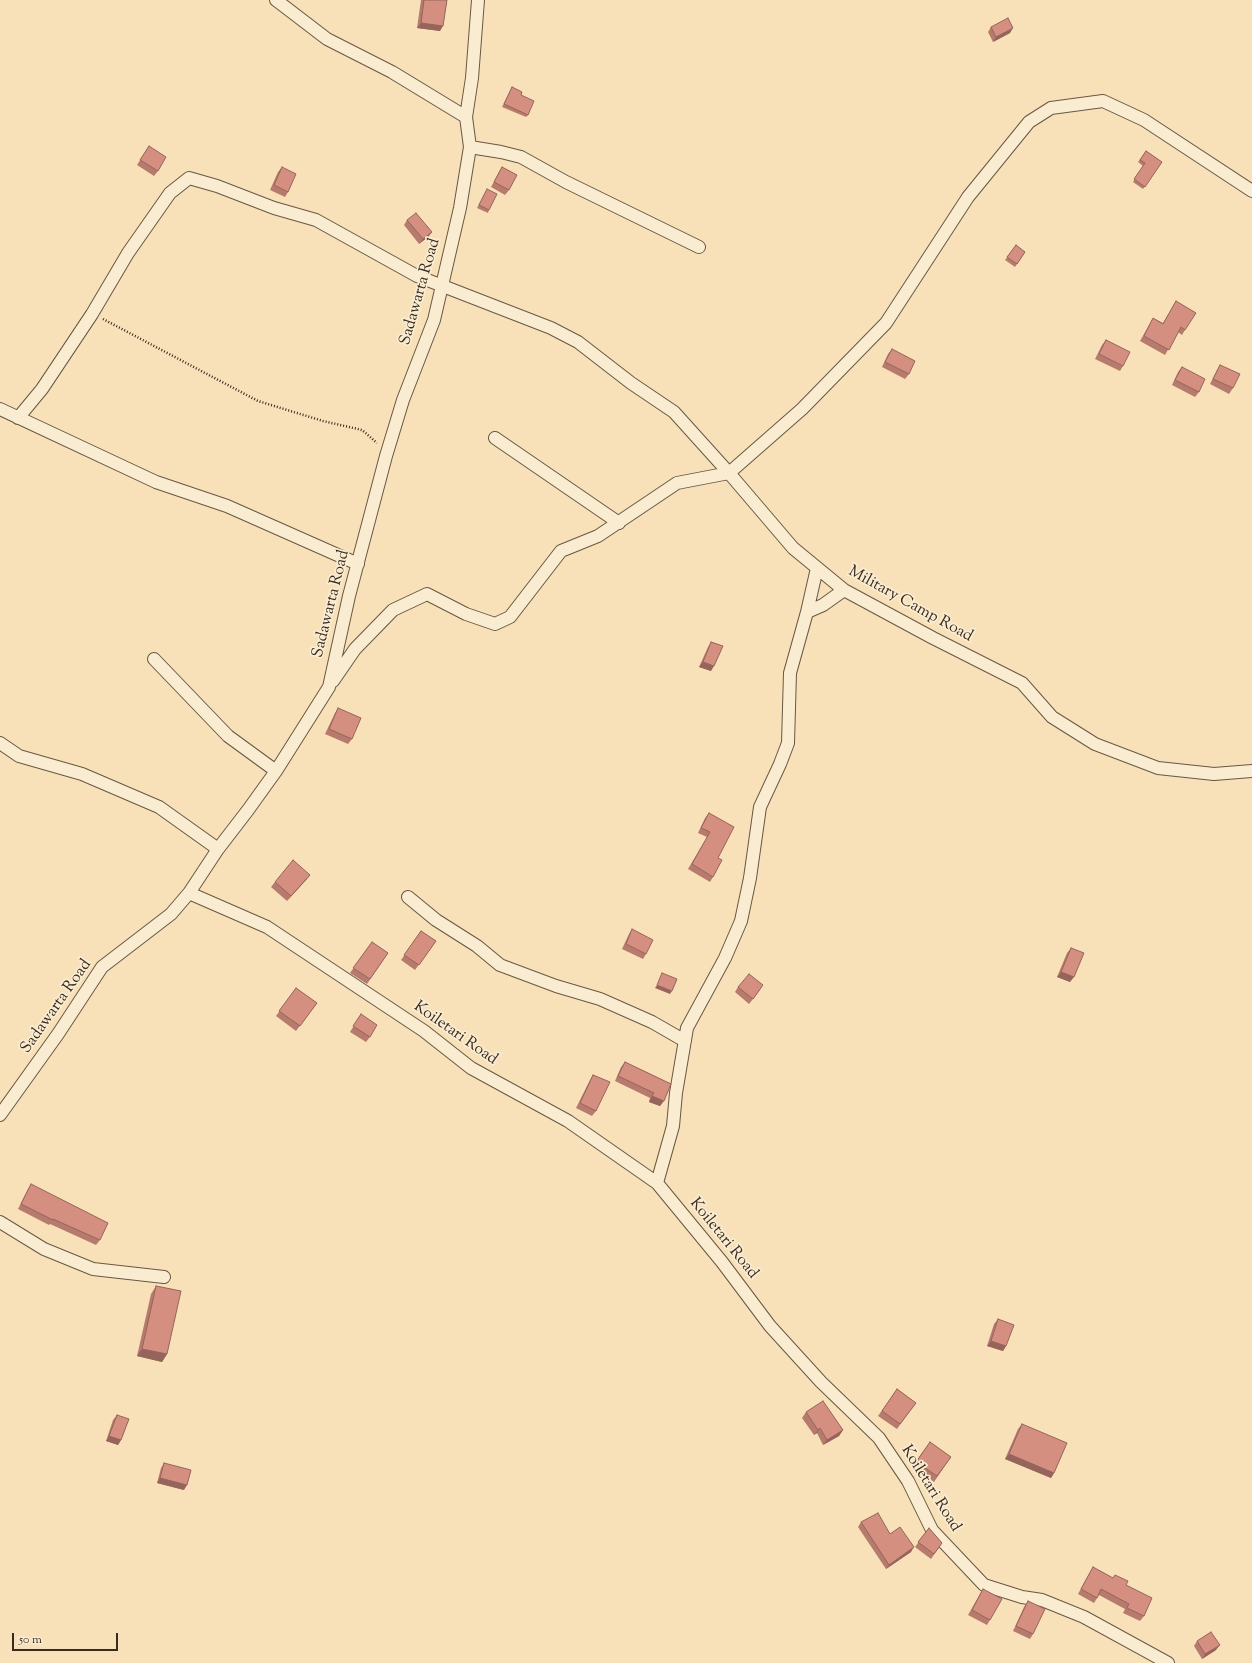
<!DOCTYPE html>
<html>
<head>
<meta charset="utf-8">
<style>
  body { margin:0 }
  #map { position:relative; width:1252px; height:1663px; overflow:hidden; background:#f8e1b8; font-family:"Sorts Mill Goudy",serif }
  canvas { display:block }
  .scale { position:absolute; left:12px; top:1633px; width:106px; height:18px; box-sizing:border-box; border:2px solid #372a1e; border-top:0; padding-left:5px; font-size:12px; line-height:14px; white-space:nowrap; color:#372a1e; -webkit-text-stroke:3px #faecd1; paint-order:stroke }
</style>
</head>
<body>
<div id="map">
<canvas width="1252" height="1663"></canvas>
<div class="scale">50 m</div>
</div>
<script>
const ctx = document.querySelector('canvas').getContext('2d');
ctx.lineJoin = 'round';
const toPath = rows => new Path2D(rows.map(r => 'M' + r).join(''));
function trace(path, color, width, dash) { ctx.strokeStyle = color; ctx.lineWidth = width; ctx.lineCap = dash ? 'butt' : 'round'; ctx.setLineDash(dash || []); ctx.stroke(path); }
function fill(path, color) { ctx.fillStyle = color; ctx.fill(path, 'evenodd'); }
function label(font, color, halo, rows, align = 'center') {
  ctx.font = font + ' "Sorts Mill Goudy",serif'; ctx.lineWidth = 3.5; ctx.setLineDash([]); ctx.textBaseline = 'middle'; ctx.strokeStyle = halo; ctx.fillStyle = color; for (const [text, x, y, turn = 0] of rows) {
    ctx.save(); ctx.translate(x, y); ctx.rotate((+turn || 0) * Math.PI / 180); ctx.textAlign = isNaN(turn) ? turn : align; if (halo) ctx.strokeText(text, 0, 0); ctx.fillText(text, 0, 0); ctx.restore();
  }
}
const minor = toPath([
  [276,0,327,39,392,72,466,117],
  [470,147,501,152,521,157,566,182,699,247],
  [0,409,156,482,227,506,358,564],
  [18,418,42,389,92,314,128,253,170,193,189,178,217,186,274,208,316,220,417,276,551,328,578,342,631,383,674,412,729,473,802,409,886,323,968,197,1029,122,1051,108,1103,101,1144,120,1252,191],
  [495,438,619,523],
  [807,612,817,568],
  [154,659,228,736,276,771],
  [333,681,355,649,393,610,427,594,466,614,495,624,510,617,561,551,598,536,677,483,729,473,793,548,844,590,933,638,1022,683,1052,717,1095,744,1158,768,1214,774,1252,771],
  [0,743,19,756,82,774,159,807,218,849],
  [189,893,267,927,424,1031,471,1068,568,1121,657,1183,722,1262,770,1326,821,1382,879,1438,908,1481,932,1530,984,1585,1022,1597,1042,1600,1084,1617,1168,1663],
  [408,897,436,920,477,946,500,965,556,986,600,999,652,1022,685,1041],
  [0,1115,58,1034,102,967,171,914,189,893,218,849,248,810,276,771,329,687,349,596,386,456,403,400,434,320,460,208,470,147,466,117,472,78,478,0],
  [657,1183,673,1126,676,1093,687,1028,725,958,741,921,750,878,760,807,780,764,788,743,790,673,807,612,823,605,844,590],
  [0,1222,44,1249,93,1269,164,1277]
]);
trace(minor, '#675844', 14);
trace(toPath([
  [103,319,258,401,323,421,362,430,377,443]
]), '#372a1e', 2.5, [1, 2]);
trace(minor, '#faecd1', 12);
fill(toPath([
  [421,0,447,0,440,31,417,28],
  [991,27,1010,33,993,42,988,32],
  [512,87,521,95,528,115,526,117,502,107],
  [149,146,158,171,154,176,137,165],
  [1146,151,1162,162,1143,189,1133,182,1143,166,1138,162],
  [282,167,288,192,285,197,270,190,278,172],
  [502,167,509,190,505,195,491,187,499,172],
  [487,189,489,210,488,213,477,208],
  [407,220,432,232,428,237,419,244,404,225],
  [1016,245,1025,252,1015,267,1005,260],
  [1176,301,1185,330,1182,335,1178,332,1165,355,1140,341,1153,318,1163,323],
  [1106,340,1123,366,1120,371,1095,359,1102,345],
  [892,349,909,374,905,379,882,367,888,354],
  [1220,365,1233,388,1229,394,1210,384,1217,370],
  [1182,367,1199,392,1195,397,1172,385,1178,372],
  [711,642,711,671,699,667,708,647],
  [338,708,352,739,348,744,325,734,335,713],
  [709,813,718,858,713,877,710,882,688,869,707,837,698,833,705,818],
  [310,875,306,880,287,901,271,887,275,882],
  [632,929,646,954,643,959,622,949,629,934],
  [421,931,436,941,415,970,401,960],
  [372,942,388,953,367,984,350,973],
  [1071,948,1070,982,1057,977,1067,953],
  [738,987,760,990,749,1004,735,992],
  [296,988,317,1003,296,1031,276,1016],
  [361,1014,370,1037,366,1042,350,1032],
  [625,1062,671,1084,660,1106,649,1102,650,1098,615,1081,621,1067],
  [593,1075,596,1111,592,1116,576,1108,590,1080],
  [31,1184,100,1240,96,1245,50,1224,49,1225,18,1209,28,1189],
  [156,1286,167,1354,162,1362,137,1356,151,1294],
  [998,1319,1006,1346,1003,1351,987,1346,994,1324],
  [897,1389,916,1403,897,1429,878,1416],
  [806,1412,843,1430,839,1436,823,1445,817,1433,814,1435,802,1418],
  [117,1415,121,1440,118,1445,106,1441,113,1420],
  [1022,1424,1054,1473,1051,1478,1005,1459,1018,1429],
  [930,1442,951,1457,934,1482,912,1467],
  [164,1463,184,1490,157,1483,161,1468],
  [861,1522,890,1534,911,1552,886,1569,858,1527],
  [929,1528,942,1543,931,1559,915,1547],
  [1093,1567,1113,1578,1115,1575,1126,1585,1144,1616,1140,1621,1123,1613,1125,1609,1099,1595,1094,1603,1078,1594,1090,1572],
  [983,1589,990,1620,987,1625,968,1615,980,1594],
  [1028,1601,1033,1634,1030,1639,1013,1631,1024,1607],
  [1197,1641,1216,1650,1202,1659,1194,1646]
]), '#b77b6e');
fill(toPath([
  [421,23,443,26,440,31,417,28],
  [1013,28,1010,33,993,42,996,37],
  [432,232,428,237,419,244,423,239],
  [703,662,714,666,711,671,699,667],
  [310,875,306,880,287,901,291,896],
  [1061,972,1074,977,1070,982,1057,977],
  [657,985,672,991,670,994,655,988],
  [652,1096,664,1101,660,1106,649,1102],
  [991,1341,1006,1346,1003,1351,987,1346],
  [142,1349,167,1354,162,1362,137,1356],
  [820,1428,817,1433,814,1435,818,1430],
  [843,1430,839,1436,823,1445,827,1440],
  [109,1436,121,1440,118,1445,106,1441],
  [1009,1454,1054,1473,1051,1478,1005,1459],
  [160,1478,187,1485,184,1490,157,1483],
  [914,1547,911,1552,886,1569,889,1565],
  [1220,1645,1216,1650,1202,1659,1205,1654]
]), '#95645a');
const building = toPath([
  [424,0,447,0,443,26,421,23,424,0],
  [1008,18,1013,28,996,37,991,27,1008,18],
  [512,87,522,92,521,95,534,101,528,115,504,104,512,87],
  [149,146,166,157,158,171,140,160,149,146],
  [1146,151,1162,162,1145,187,1134,179,1145,163,1140,160,1146,151],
  [282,167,296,174,288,192,274,185,282,167],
  [502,167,517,175,509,190,494,182,502,167],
  [487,189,497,194,489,210,479,205,487,189],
  [416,213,432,232,423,239,407,220,416,213],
  [1016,245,1025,252,1017,264,1007,257,1016,245],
  [1176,301,1196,313,1185,330,1181,327,1169,350,1144,336,1153,318,1163,324,1176,301],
  [1106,340,1130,352,1123,366,1099,354,1106,340],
  [892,349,915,361,909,374,885,362,892,349],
  [1220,365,1240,374,1233,388,1213,379,1220,365],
  [1182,367,1205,379,1199,392,1175,380,1182,367],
  [711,642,723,646,714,666,703,662,711,642],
  [338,708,361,718,352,739,329,729,338,708],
  [709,813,734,827,718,858,722,860,713,877,692,864,710,832,701,828,709,813],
  [293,860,310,875,291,896,275,882,293,860],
  [632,929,653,940,646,954,626,944,632,929],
  [421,931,436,941,419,965,404,955,421,931],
  [372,942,388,953,370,979,353,968,372,942],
  [1071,948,1084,953,1074,977,1061,972,1071,948],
  [662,973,677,979,672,991,657,985,662,973],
  [749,974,763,985,753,999,738,987,749,974],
  [296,988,317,1003,300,1026,279,1011,296,988],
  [361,1014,377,1025,370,1037,353,1026,361,1014],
  [625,1062,671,1084,664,1101,652,1096,654,1093,618,1076,625,1062],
  [593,1075,610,1082,596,1111,580,1103,593,1075],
  [31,1184,108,1223,100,1240,53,1219,53,1220,21,1204,31,1184],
  [156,1286,181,1291,167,1354,142,1349,156,1286],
  [998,1319,1014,1325,1006,1346,991,1341,998,1319],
  [897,1389,916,1403,900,1424,882,1411,897,1389],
  [823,1401,843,1430,827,1440,820,1428,818,1430,806,1412,823,1401],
  [117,1415,129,1419,121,1440,109,1436,117,1415],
  [1022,1424,1067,1443,1054,1473,1009,1454,1022,1424],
  [930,1442,951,1457,937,1476,916,1462,930,1442],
  [164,1463,191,1470,187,1485,160,1478,164,1463],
  [878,1513,890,1534,900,1527,914,1547,889,1565,861,1522,878,1513],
  [929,1528,942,1543,934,1554,918,1542,929,1528],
  [1093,1567,1113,1578,1115,1575,1128,1581,1126,1585,1152,1598,1144,1616,1127,1608,1129,1604,1101,1589,1097,1598,1081,1589,1093,1567],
  [983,1589,1002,1599,990,1620,972,1610,983,1589],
  [1028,1601,1045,1609,1033,1634,1016,1626,1028,1601],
  [1211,1632,1220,1645,1205,1654,1197,1641,1211,1632]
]);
fill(building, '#d58f80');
trace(building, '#95645a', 1);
label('16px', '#372a1e', '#faecd1', [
  ["Sadawarta Road",421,292,-74],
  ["Sadawarta Road",332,604,-76],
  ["Military Camp Road",910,605,29],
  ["Sadawarta Road",57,1007,-55],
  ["Koiletari Road",455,1034,35],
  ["Koiletari Road",723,1239,51],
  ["Koiletari Road",930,1489,58]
]);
</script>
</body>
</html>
